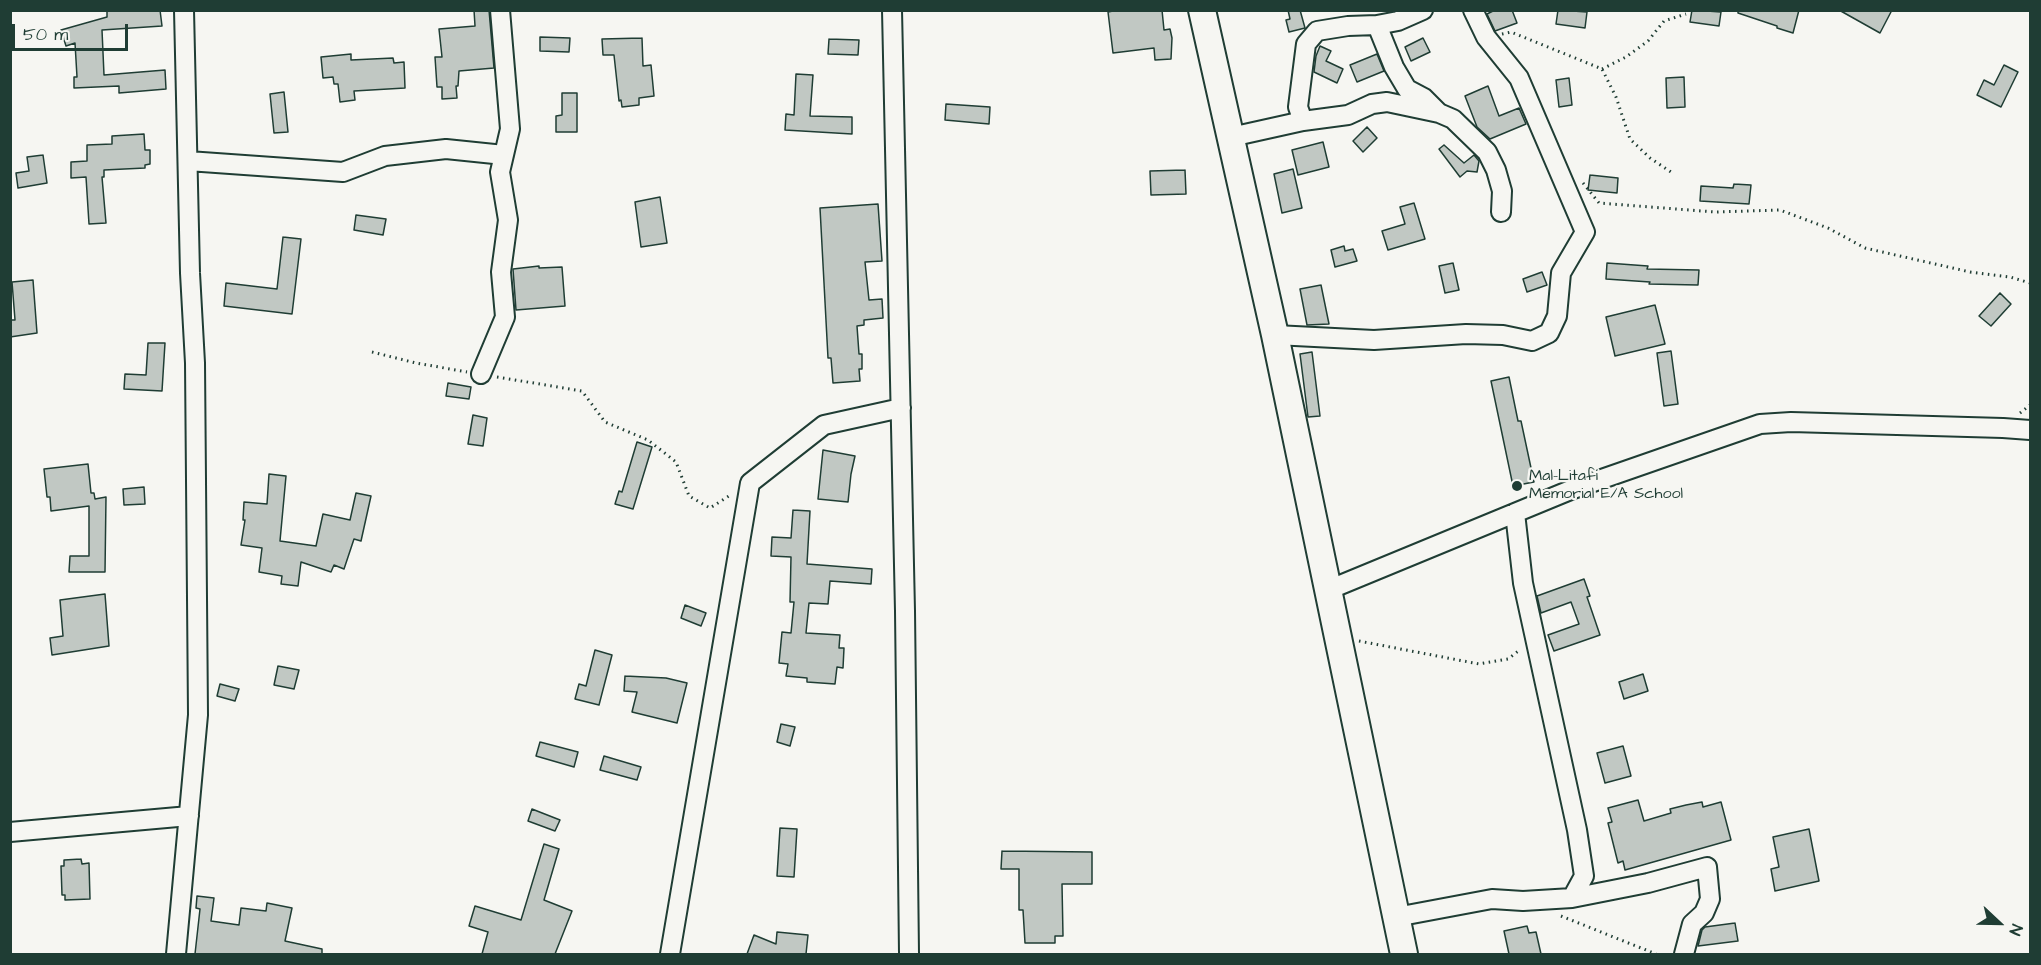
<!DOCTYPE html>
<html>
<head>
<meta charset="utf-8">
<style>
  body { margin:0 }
  #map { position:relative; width:2041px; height:965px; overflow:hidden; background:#f6f6f2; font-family:"Architects Daughter",sans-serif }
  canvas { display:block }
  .frame { position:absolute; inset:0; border:12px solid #1f3d34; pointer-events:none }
  .north { position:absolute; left:1969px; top:893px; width:60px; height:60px; -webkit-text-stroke:4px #f6f6f2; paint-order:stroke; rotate:112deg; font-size:16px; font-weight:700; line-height:24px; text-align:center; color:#1f3d34 }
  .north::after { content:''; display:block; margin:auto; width:21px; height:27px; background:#1f3d34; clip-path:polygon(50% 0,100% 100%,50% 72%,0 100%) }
  .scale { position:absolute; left:12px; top:24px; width:116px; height:27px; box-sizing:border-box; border:3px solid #1f3d34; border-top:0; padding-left:8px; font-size:18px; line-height:21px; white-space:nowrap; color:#1f3d34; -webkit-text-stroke:4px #f6f6f2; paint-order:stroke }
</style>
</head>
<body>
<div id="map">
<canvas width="2041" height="965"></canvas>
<div class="frame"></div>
<div class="north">N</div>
<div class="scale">50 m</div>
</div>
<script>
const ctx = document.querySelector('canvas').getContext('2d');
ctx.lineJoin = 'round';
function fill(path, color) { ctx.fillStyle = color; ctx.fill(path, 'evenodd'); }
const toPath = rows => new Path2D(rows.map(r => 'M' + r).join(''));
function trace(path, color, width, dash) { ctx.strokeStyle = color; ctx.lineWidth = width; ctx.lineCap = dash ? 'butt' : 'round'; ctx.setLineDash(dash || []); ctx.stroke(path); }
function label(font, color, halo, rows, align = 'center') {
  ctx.font = font + ' "Architects Daughter",sans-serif'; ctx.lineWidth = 4.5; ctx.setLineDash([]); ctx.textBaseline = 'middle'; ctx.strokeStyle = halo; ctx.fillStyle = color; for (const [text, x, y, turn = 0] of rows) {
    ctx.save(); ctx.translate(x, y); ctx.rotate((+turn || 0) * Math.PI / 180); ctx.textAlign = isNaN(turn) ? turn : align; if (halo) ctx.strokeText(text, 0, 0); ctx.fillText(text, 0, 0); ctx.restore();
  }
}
const building = toPath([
  [107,10,160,10,162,26,102,30,104,75,165,70,166,89,119,93,119,86,74,88,74,77,77,77,75,43,66,46,61,30,107,17,107,10],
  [474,10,489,10,494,68,459,71,458,86,456,86,457,98,442,99,442,87,437,87,435,57,442,57,439,29,475,26,474,10],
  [1118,10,1162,10,1164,30,1170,29,1172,38,1171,59,1155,60,1154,48,1113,53,1108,12,1118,10],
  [1288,10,1300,10,1305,28,1289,32,1286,20,1290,19,1288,10],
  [1495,10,1512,10,1517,23,1495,31,1487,14,1495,10],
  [1558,10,1587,12,1585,28,1556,24,1558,10],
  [1692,10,1721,12,1719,26,1690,22,1692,10],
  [1738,10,1799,10,1793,33,1777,28,1777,26,1738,13,1738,10],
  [1839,10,1892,10,1880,33,1839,10],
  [540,37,570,38,569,52,540,51,540,37],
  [642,38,643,66,651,65,654,96,639,98,639,105,622,107,621,100,619,101,614,55,603,55,602,39,642,38],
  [1423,38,1430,52,1411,61,1405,47,1423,38],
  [829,39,859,40,858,55,828,54,829,39],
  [1320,46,1331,51,1326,61,1343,69,1337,83,1314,72,1316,56,1320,46],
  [351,54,351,60,393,58,394,63,404,62,405,88,354,91,355,100,340,102,338,84,334,84,333,77,323,78,321,57,351,54],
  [1377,54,1384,71,1357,82,1350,65,1377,54],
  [2004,65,2018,72,2001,107,1977,95,1984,80,1994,85,2004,65],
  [796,74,813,75,810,116,852,117,852,134,785,130,786,114,794,115,796,74],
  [1684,77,1685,107,1667,108,1666,78,1684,77],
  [1569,78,1572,105,1559,107,1556,80,1569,78],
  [1488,86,1499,116,1519,108,1526,124,1490,139,1477,127,1465,96,1488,86],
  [284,92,288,132,274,133,270,94,284,92],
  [562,93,577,93,577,132,556,132,556,116,562,115,562,93],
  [946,104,990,107,989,124,945,120,946,104],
  [1367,127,1377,138,1363,152,1353,141,1367,127],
  [144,134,145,150,150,150,150,164,145,165,145,168,104,170,104,177,102,177,106,223,89,224,86,177,71,178,71,162,87,161,87,145,112,144,112,136,144,134],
  [1323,142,1329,167,1298,175,1292,150,1323,142],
  [1444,145,1464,163,1474,155,1479,161,1477,172,1467,171,1460,177,1439,149,1444,145],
  [43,155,47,183,18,188,16,173,29,171,27,157,43,155],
  [1293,169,1302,208,1282,213,1274,174,1293,169],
  [1185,170,1186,194,1151,195,1150,171,1185,170],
  [1590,175,1618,178,1617,193,1588,190,1590,175],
  [1734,184,1751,185,1749,204,1700,201,1701,186,1733,188,1734,184],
  [660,197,667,243,641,247,635,202,660,197],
  [1414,203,1425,239,1388,250,1382,231,1405,224,1400,207,1414,203],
  [878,204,882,261,865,262,869,300,882,299,883,318,864,320,864,325,857,326,859,354,862,354,862,369,859,369,860,381,833,383,831,358,828,358,820,208,878,204],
  [356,215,386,219,383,235,354,230,356,215],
  [283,237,301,239,292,314,224,306,226,283,277,289,283,237],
  [1344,246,1345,251,1353,249,1357,261,1335,267,1331,250,1344,246],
  [1453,263,1459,290,1445,293,1439,266,1453,263],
  [1607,263,1648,266,1647,269,1699,270,1698,285,1649,284,1650,282,1606,279,1607,263],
  [539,266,539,268,562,267,565,306,516,310,513,269,539,266],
  [1542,272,1547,285,1527,292,1523,279,1542,272],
  [33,280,37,333,10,337,10,320,15,320,12,282,33,280],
  [1321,285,1329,324,1307,325,1300,289,1321,285],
  [2000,293,2011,304,1991,326,1979,316,2000,293],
  [1655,305,1665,344,1615,356,1606,317,1655,305],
  [148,343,165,343,162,391,124,389,125,374,146,375,148,343],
  [1671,351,1678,404,1664,406,1657,353,1671,351],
  [1312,352,1320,416,1308,417,1300,354,1312,352],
  [1509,377,1518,421,1521,421,1534,482,1513,486,1491,381,1509,377],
  [448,383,471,387,469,399,446,396,448,383],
  [473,415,487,418,483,446,468,444,473,415],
  [637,442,652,447,633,509,615,504,619,491,622,492,637,442],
  [823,450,855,456,851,474,848,502,818,499,823,450],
  [88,464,91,493,94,493,95,499,106,497,105,572,69,572,70,556,89,556,89,506,51,511,50,497,47,497,44,469,88,464],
  [269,474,286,476,280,541,316,546,323,514,350,520,356,493,371,496,361,541,354,539,344,569,334,565,331,572,301,562,298,586,281,584,282,576,259,572,262,548,241,545,245,520,243,520,244,502,267,504,269,474],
  [144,487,145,504,124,505,123,489,144,487],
  [793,510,810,511,807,564,872,569,871,584,830,581,828,604,809,603,806,633,840,635,839,648,844,648,843,668,837,667,835,684,807,682,807,678,786,676,788,664,779,663,782,632,791,633,794,602,790,602,791,557,771,556,772,537,791,538,793,510],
  [1584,579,1590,596,1587,597,1600,635,1554,651,1548,635,1579,624,1571,602,1541,613,1537,596,1584,579],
  [105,594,109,646,52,655,50,638,63,636,60,600,105,594],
  [685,605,706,613,701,626,681,618,685,605],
  [595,650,612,655,599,705,575,699,579,684,586,686,595,650],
  [278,666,299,670,294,689,274,685,278,666],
  [1643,674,1648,691,1624,699,1619,682,1643,674],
  [625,676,666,678,687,683,677,723,632,712,637,692,624,691,625,676],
  [220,684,239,689,235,701,217,696,220,684],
  [781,724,795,727,790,746,777,742,781,724],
  [540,742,578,752,574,767,536,756,540,742],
  [1623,746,1631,776,1605,783,1597,753,1623,746],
  [604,756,641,767,637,780,600,770,604,756],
  [1638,800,1644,821,1671,813,1670,809,1686,805,1702,802,1703,807,1721,802,1731,840,1625,870,1623,861,1618,863,1608,823,1612,822,1608,808,1638,800],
  [532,809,560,820,555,831,528,821,532,809],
  [780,828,797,829,794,877,777,876,780,828],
  [1809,829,1819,881,1775,891,1771,869,1779,867,1773,837,1809,829],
  [544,844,559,849,544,900,572,911,555,954,482,954,488,932,469,926,475,906,521,920,544,844],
  [1002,851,1092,852,1092,884,1062,884,1063,936,1055,936,1055,943,1025,943,1023,910,1019,910,1019,869,1001,869,1002,851],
  [81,859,82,864,89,863,90,899,65,900,65,895,62,895,61,866,64,866,64,860,81,859],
  [197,896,214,898,211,921,239,925,241,908,266,911,267,903,292,908,285,941,322,949,322,954,195,954,200,909,196,908,197,896],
  [1735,923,1738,941,1698,946,1702,930,1705,927,1735,923],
  [1527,926,1529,933,1536,932,1541,954,1509,954,1504,931,1527,926],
  [777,932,808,935,806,954,747,954,754,935,776,944,777,932]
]);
fill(building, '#c1c8c3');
trace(building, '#1f3d34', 1.5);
const street = toPath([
  [892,10,905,611,909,954],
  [1377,25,1394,67,1407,89,1424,98,1439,113],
  [1303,121,1348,115,1372,104,1387,102,1439,113,1453,119,1487,152,1496,170,1502,191,1501,212],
  [1231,137,1303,121,1298,107,1306,44,1317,31,1348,26,1377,25,1398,21,1423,10],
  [188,161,343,172,385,156,446,149,504,155],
  [1275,335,1374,340,1466,334,1503,335,1532,341,1549,333,1557,316,1561,273,1585,232,1519,78,1486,37,1473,10],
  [481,374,505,317,501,272,508,220,500,172,510,129,500,10],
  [1328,590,1573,489,1760,424,1791,422,2003,428,2030,430],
  [10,832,189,816],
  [1572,898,1648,883,1707,867,1710,899,1704,913,1692,924,1684,954],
  [1396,917,1492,899,1523,901,1572,898,1584,876,1577,830,1523,583,1515,513],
  [176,954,198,715,195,363,190,273,184,10],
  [670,954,750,483,824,425,901,408]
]);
const secondary = toPath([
  [1202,10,1275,335,1404,954]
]);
trace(street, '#1f3d34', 22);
trace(secondary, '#1f3d34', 30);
trace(toPath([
  [1502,34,1511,32,1602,69,1616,97,1630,139,1650,158,1674,174],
  [1602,69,1626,57,1648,41,1664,21,1686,14],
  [1583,183,1599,203,1715,212,1780,210,1828,228,1865,248,1970,272,2010,277,2030,283],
  [372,352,416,363,467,372],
  [497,377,582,391,605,422,648,440,676,462,689,496,710,508,732,494],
  [2020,413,2030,405],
  [1359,641,1479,664,1508,659,1521,649],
  [1561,916,1656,954]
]), '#1f3d34', 3, [1.5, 4.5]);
trace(street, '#f6f6f2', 18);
trace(secondary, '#f6f6f2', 26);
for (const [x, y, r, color] of [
  [1517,486,6,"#1f3d34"]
]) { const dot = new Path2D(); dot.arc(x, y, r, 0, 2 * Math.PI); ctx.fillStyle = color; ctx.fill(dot); trace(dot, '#f6f6f2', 2); }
label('16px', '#1f3d34', '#f6f6f2', [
  ["Mal-Litafi",1529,477],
  ["Memorial E/A School",1529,495]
], 'left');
</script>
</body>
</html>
